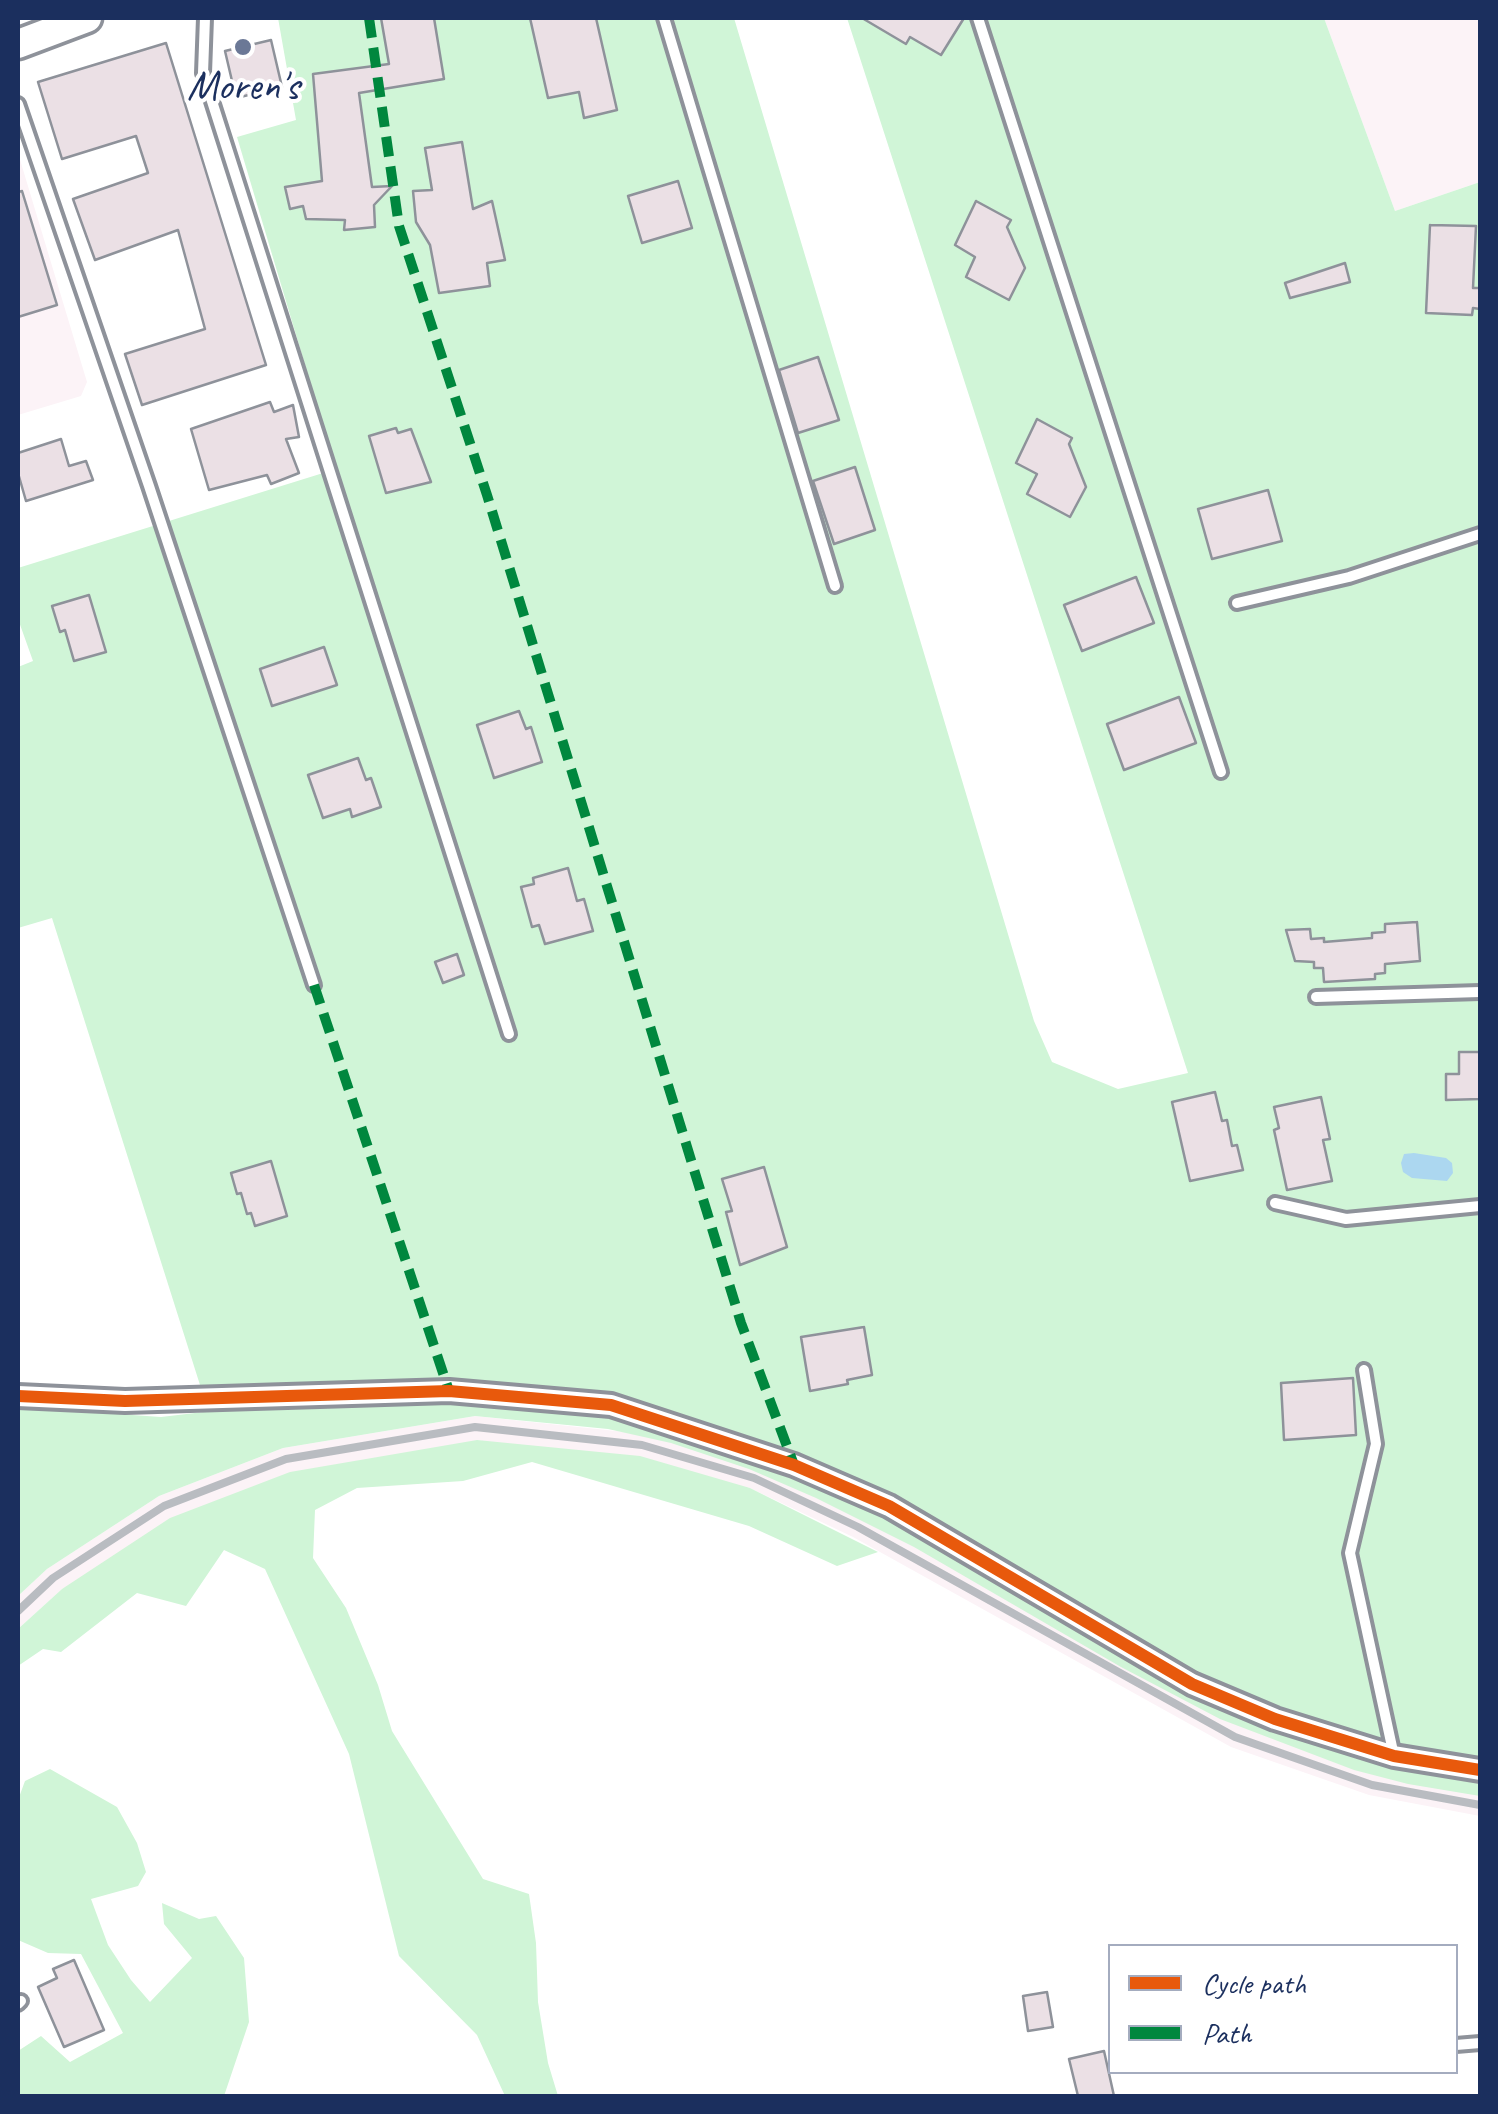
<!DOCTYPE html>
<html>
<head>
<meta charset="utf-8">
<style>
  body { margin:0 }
  #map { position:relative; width:1498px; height:2114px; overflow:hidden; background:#fff; font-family:Caveat,sans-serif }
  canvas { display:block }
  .frame { position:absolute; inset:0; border:20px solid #1b2f5e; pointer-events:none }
  .legend { position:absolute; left:1108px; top:1944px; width:350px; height:130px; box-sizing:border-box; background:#fff; border:2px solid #a4acbf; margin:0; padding:12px 18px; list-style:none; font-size:30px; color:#1b2f5e }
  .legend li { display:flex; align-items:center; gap:20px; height:50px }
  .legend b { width:50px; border:2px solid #a4acbf }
</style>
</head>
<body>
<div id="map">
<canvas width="1498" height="2114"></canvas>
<div class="frame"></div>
<ul class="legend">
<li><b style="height:12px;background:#e8590c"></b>Cycle path</li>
<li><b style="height:12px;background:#00873e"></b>Path</li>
</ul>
</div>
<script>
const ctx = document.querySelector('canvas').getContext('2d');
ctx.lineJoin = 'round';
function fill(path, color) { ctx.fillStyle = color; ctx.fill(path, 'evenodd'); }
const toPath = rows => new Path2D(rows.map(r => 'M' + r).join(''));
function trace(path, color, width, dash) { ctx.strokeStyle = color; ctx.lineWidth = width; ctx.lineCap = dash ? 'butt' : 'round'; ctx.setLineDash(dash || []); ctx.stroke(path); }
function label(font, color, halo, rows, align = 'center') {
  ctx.font = font + ' Caveat,sans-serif'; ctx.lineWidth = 8; ctx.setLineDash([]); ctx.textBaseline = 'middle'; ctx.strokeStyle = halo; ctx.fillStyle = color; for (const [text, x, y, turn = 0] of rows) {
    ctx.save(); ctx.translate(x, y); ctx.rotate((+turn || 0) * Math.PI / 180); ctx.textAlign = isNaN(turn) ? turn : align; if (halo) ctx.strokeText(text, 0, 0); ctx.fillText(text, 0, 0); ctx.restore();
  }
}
fill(toPath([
  [1324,18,1480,18,1480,182,1395,211],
  [18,153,87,382,81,396,18,415],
  [475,1416,644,1434,758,1467,1480,1793,1480,1816,1369,1795,1231,1747,853,1537,750,1488,477,1440,62,1589,18,1629,18,1596,47,1569,159,1496,283,1448]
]), '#fcf3f7');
fill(toPath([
  [278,18,734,18,1034,1021,1052,1062,1118,1089,1188,1073,847,18,1324,18,1395,211,1480,182,1480,1796,1408,1784,1354,1770,1220,1719,1121,1667,914,1547,816,1498,749,1469,671,1443,608,1429,475,1416,283,1448,159,1496,47,1569,18,1596,18,1407,161,1417,212,1411,200,1385,52,918,18,928,18,667,33,661,18,619,18,568,336,469,237,137,296,120],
  [477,1440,640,1456,750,1488,878,1552,837,1566,749,1526,532,1462,463,1481,357,1488,315,1510,313,1558,346,1608,378,1685,392,1731,483,1879,529,1894,536,1943,538,2002,548,2063,558,2096,505,2096,477,2035,399,1956,349,1754,265,1569,224,1550,186,1606,137,1593,61,1652,43,1649,18,1666,18,1629,62,1589,170,1518,290,1472],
  [50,1769,117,1807,137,1843,146,1872,138,1886,91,1899,108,1945,131,1980,150,2002,192,1958,164,1924,162,1903,199,1919,216,1916,244,1958,249,2022,224,2096,18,2096,18,2051,41,2036,70,2062,123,2033,81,1954,48,1953,18,1940,18,1800,25,1781]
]), '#d0f5d7');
fill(toPath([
  [1414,1153,1446,1158,1452,1163,1453,1173,1447,1181,1412,1178,1403,1172,1401,1163,1404,1154]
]), '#acd7f0');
const building = toPath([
  [381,18,434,18,444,79,359,93,372,187,392,186,374,205,375,227,344,230,345,220,306,219,303,206,290,209,285,187,322,181,313,74,389,64,381,18],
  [530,18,596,18,617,110,584,118,579,92,548,98,530,18],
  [862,18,964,18,941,55,910,37,906,44,862,18],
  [271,40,282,87,236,98,225,51,271,40],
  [166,43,266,365,142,405,125,354,205,329,178,230,95,260,73,199,148,173,136,136,62,159,38,82,166,43],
  [462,142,473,209,492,201,505,260,487,263,490,286,439,293,430,245,416,222,413,191,432,190,425,148,462,142],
  [678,181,692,228,642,243,628,196,678,181],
  [22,191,57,305,18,317,18,192,22,191],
  [976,201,1011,220,1007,227,1025,268,1009,300,966,277,975,257,955,245,976,201],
  [1430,225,1476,226,1473,288,1480,288,1480,309,1473,308,1472,315,1426,313,1430,225],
  [1345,263,1350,282,1290,298,1285,283,1345,263],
  [818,357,839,420,798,433,779,370,818,357],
  [270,402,274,412,293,405,299,437,286,439,299,473,271,484,267,475,209,490,191,429,270,402],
  [1037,419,1072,438,1069,444,1086,487,1070,517,1027,494,1037,474,1016,463,1037,419],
  [396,428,398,433,411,429,431,482,386,493,369,436,396,428],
  [61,439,69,466,86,461,93,480,26,501,18,473,18,453,61,439],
  [855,467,875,530,834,544,813,481,855,467],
  [1268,490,1282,541,1212,559,1198,509,1268,490],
  [1136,577,1154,623,1082,651,1064,605,1136,577],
  [89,595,106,652,74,661,65,630,60,632,52,606,89,595],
  [324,647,337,685,272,706,260,669,324,647],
  [1179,697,1196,743,1124,770,1107,724,1179,697],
  [519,711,526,729,531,727,542,762,494,778,477,725,519,711],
  [358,758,366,780,371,778,381,807,352,817,350,809,323,818,308,775,358,758],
  [568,868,577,901,584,899,593,931,545,944,539,925,532,927,521,887,534,884,533,878,568,868],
  [1417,922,1420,961,1385,964,1385,973,1375,974,1375,979,1324,982,1323,968,1314,968,1314,962,1295,961,1286,930,1310,929,1311,939,1324,938,1324,942,1372,938,1372,933,1385,932,1385,924,1417,922],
  [457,954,464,975,443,983,435,962,457,954],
  [1459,1052,1480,1052,1480,1099,1446,1100,1446,1074,1459,1074,1459,1052],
  [1215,1092,1222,1121,1227,1120,1232,1146,1237,1145,1243,1170,1190,1181,1172,1102,1215,1092],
  [1321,1097,1330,1139,1323,1140,1332,1181,1287,1190,1274,1130,1279,1128,1274,1107,1321,1097],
  [271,1161,287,1216,255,1226,251,1213,247,1214,241,1193,237,1194,231,1173,271,1161],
  [764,1167,787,1247,740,1265,726,1212,732,1211,722,1179,764,1167],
  [864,1327,872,1375,847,1380,848,1384,810,1391,801,1337,864,1327],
  [1353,1378,1356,1435,1284,1440,1281,1383,1353,1378],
  [74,1960,104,2030,64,2047,38,1987,57,1978,53,1969,74,1960],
  [1047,1992,1053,2027,1028,2031,1023,1996,1047,1992],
  [1104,2051,1114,2096,1078,2096,1069,2059,1104,2051]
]);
fill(building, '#ebe0e5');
trace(building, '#8e929a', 2.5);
const lane = toPath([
  [205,18,203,73,509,1034],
  [664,18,835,586],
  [978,18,1221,772],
  [18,104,149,486,314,985],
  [1237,603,1349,577,1480,534],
  [1316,997,1480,992],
  [1275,1203,1346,1219,1480,1206],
  [1364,1370,1376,1444,1350,1553,1394,1756],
  [18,2004,21,2001],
  [1456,2045,1480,2043]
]);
const street = toPath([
  [18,1396,125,1401,449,1391,611,1405,794,1465,889,1506,1192,1684,1275,1719,1394,1756,1480,1770]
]);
const secondary = toPath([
  [18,44,87,18]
]);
trace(lane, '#8e929a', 18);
trace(street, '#8e929a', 28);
trace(secondary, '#8e929a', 35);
trace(lane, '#fff', 10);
trace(street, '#fff', 20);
trace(secondary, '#fff', 28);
trace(toPath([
  [18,1611,53,1578,164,1506,286,1459,475,1427,642,1445,754,1478,858,1527,1235,1737,1372,1785,1480,1805]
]), '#b9bcc1', 8);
trace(toPath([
  [369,18,399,226,487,495,741,1323,794,1465],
  [314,985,449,1391]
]), '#00873e', 10, [20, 10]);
trace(toPath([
  [18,1396,125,1401,449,1391,611,1405,794,1465,889,1506,1192,1684,1275,1719,1394,1756,1480,1770]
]), '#e8590c', 12);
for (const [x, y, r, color] of [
  [243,47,10,"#6b7896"]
]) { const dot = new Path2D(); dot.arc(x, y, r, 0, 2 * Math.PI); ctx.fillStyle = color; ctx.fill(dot); trace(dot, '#fff', 4); }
label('42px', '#1b2f5e', '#fff', [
  ["Moren's",243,88]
]);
</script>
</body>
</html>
